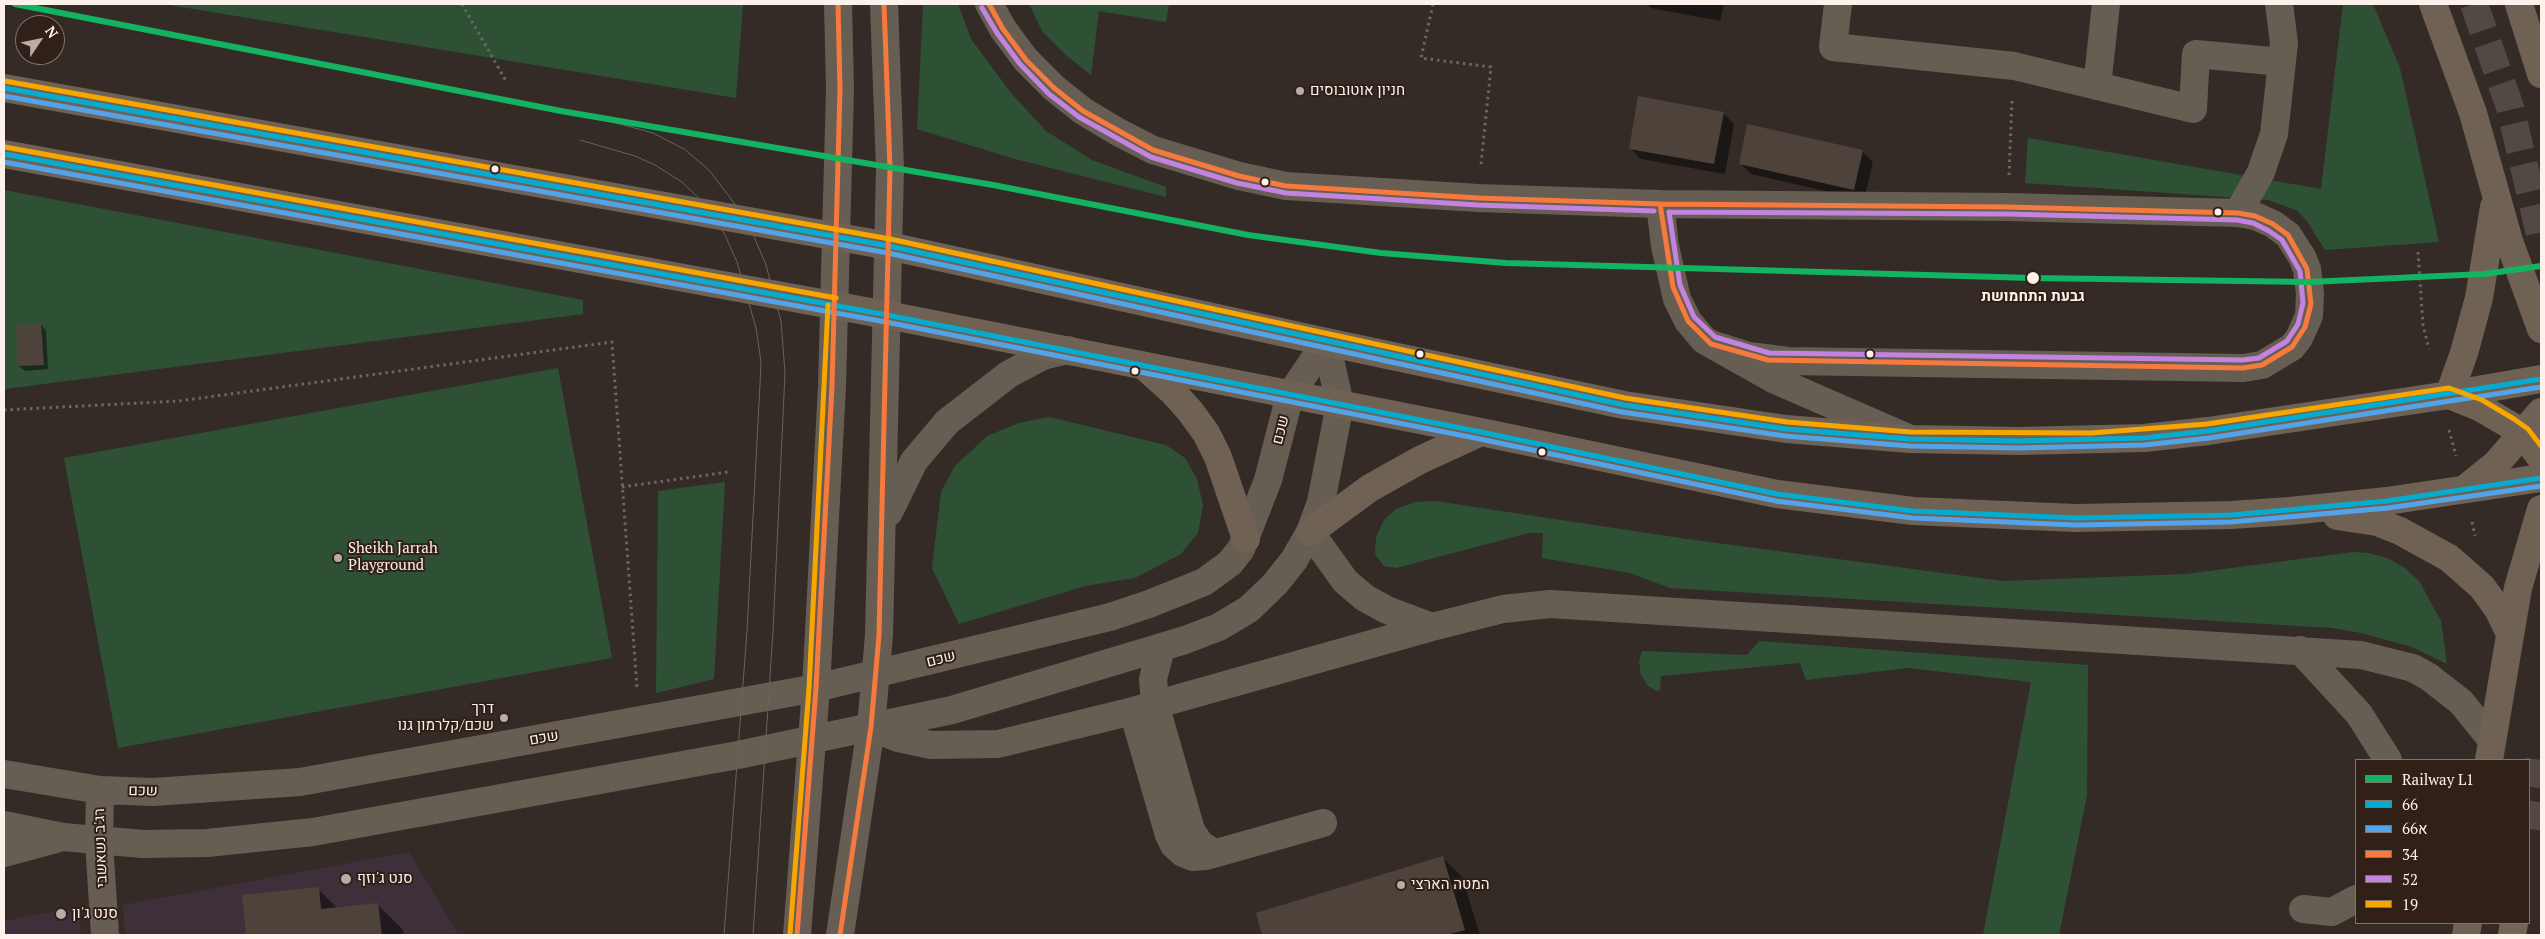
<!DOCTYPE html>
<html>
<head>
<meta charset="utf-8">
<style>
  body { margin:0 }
  #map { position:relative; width:2545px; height:939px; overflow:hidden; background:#342b27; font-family:"PT Serif",Heebo,serif }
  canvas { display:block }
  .frame { position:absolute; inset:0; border:5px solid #fdf1ec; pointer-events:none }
  .legend { position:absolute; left:2355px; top:759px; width:175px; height:165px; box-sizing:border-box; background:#302018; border:1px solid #82746d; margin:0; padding:6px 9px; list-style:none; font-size:15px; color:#fdf1ec }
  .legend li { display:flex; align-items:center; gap:10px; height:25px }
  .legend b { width:25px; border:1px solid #82746d }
  .north { position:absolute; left:15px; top:15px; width:50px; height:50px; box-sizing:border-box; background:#302018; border:1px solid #82746d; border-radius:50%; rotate:56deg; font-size:14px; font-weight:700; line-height:20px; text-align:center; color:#fdf1ec }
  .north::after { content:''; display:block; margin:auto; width:18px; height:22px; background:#b7aca7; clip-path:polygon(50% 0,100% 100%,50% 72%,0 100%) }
</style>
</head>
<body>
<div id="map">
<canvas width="2545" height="939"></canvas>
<div class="frame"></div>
<ul class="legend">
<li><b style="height:6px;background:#13b361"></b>Railway L1</li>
<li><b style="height:6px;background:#06acd0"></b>66</li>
<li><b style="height:6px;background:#53a3e8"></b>66א</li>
<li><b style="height:6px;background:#f6793e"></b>34</li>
<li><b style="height:6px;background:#c483df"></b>52</li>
<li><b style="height:6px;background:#f7a600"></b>19</li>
</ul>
<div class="north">N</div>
</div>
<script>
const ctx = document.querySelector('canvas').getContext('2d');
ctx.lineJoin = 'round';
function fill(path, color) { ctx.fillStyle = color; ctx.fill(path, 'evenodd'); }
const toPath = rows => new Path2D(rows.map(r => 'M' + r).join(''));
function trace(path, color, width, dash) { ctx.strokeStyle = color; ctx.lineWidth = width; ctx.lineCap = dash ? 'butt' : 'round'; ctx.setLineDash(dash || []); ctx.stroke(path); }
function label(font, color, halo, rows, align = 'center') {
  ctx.font = font + ' "PT Serif",Heebo,serif'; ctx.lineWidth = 4; ctx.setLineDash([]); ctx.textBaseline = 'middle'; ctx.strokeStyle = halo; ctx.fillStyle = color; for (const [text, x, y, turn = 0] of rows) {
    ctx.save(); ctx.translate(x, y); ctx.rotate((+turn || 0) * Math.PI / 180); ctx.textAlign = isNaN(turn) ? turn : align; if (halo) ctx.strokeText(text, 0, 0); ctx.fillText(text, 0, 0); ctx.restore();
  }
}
fill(toPath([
  [409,852,459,935,125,935,123,905],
  [79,907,81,935,4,935,4,921]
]), '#3d303b');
fill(toPath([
  [163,4,743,4,736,98],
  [923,4,958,4,971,39,1011,93,1046,131,1092,160,1166,187,1166,197,1015,159,917,129],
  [1029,4,1169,4,1166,22,1099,11,1091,75,1067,56,1042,31],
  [2343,4,2373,4,2400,68,2439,242,2325,250,2307,221,2296,210,2268,200,2025,183,2028,138,2321,189],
  [4,190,583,300,583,314,5,389],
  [558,368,612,658,118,748,64,458],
  [1049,417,1166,445,1185,458,1197,479,1203,505,1198,533,1181,554,1135,578,1085,586,959,624,932,568,941,492,955,466,987,436,1019,423],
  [725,482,714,679,656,693,658,491],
  [1435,501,1687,539,2003,581,2186,574,2353,552,2368,553,2387,558,2405,568,2420,582,2441,621,2447,664,2412,647,2361,633,2332,628,1670,588,1630,573,1542,558,1543,533,1529,533,1396,568,1384,566,1375,554,1376,537,1384,520,1396,509,1415,502],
  [1759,641,2088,665,2087,795,2059,935,1983,935,2031,682,1908,668,1806,680,1800,663,1661,676,1660,690,1657,691,1648,686,1641,675,1639,661,1642,651,1747,655]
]), '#2e5136');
fill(toPath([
  [1647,4,1724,4,1720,21,1651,8],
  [1723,113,1734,124,1725,174,1641,159,1630,148],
  [1862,151,1873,162,1864,200,1751,174,1740,163],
  [41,325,46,330,48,369,25,371,19,366],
  [1443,858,1462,877,1480,935,1264,935,1257,914],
  [318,889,338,909,378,905,403,930,404,935,247,935,244,896]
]), '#0007');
fill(toPath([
  [1638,96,1724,112,1714,164,1629,149],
  [1747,124,1863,150,1854,190,1739,164],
  [41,324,44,365,18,366,16,325],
  [1443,856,1465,930,1447,935,1262,935,1256,913],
  [319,887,321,909,378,903,382,935,246,935,242,895]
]), '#4e433b');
trace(toPath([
  [2474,4,2510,107,2541,238],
  [2529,829,2541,749]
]), '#524945', 28, [28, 14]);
trace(toPath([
  [462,4,506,81],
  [1433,4,1421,58,1491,67,1481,164],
  [2009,175,2012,99],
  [2418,252,2423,325,2429,349],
  [4,410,179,401,612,342,637,688],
  [2449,430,2456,456],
  [622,487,728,472],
  [2472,522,2475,536]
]), '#6f665f', 3, [2.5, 4]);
trace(toPath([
  [989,4,1003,29,1026,60,1054,88,1083,111,1118,132,1153,150,1239,176,1286,186,1478,198,1660,204,2007,207,2238,213,2255,216,2273,224,2288,235,2302,257,2307,269,2310,293,2309,316,2299,338,2292,347,2262,365,2243,368,1788,361,1749,356,1711,344],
  [1838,4,1833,47,2014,66,2193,109,2196,54,2282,62],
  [2097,86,2106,4],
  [1660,204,1665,246,1677,299,1688,321,1704,340,1775,380,1906,437],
  [2238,213,2261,172,2274,134,2284,43,2279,4],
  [889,512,914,461,947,422,1009,374,1043,356,1068,350],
  [1310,532,1345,581,1365,598,1387,610,1432,627],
  [1161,648,1153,679,1155,704,1191,830,1200,844,1214,853],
  [2300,650,2359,714,2388,760],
  [1133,711,1169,835,1174,845,1183,853,1193,857,1206,856,1323,823],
  [871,727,898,738,931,745,998,744,1133,711,1432,627,1503,609,1550,604,2361,655,2413,668,2429,677,2461,702,2491,739],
  [4,774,100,790,153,792,300,782,816,688,1110,617,1149,604,1204,582,1230,563,1241,549,1268,480,1290,395,1326,342],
  [100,790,99,842,105,935],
  [4,825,63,837,143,844,207,843,313,832,738,755,952,710,1185,640,1219,627,1249,609,1275,584,1294,560,1310,532,1321,502,1340,404,1326,342],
  [4,853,56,839],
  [2303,909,2332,912,2356,899],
  [797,935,816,688,832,386,840,89,838,4],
  [840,935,871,727,879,635,890,168,884,4]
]), '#675e53', 28);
trace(toPath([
  [2512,935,2514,923]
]), '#716658', 28);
trace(toPath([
  [2433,4,2473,113,2509,241,2541,329],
  [2519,4,2541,74],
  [4,88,889,246,1326,342,1624,405,1786,429,1910,439,2019,441,2144,438,2208,431,2449,395,2541,379],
  [4,154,887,315,1481,432,1777,494,1913,511,2076,518,2231,515,2290,511,2387,501,2541,478],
  [1144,366,1172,391,1190,411,1206,433,1218,457,1246,539],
  [2449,395,2464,353,2479,298,2494,207],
  [2449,395,2479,407,2510,425,2523,434,2541,458],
  [2465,489,2496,464,2541,412],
  [2337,516,2377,522,2400,531,2449,558,2482,587,2498,609,2509,632],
  [1310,532,1370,488,1420,460,1481,432],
  [2489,760,2518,588,2541,509],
  [2466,935,2468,923]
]), '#6f6254', 28);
trace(toPath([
  [587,115,653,133,684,149,709,170,747,220,766,265,781,321,785,373,773,631,753,935],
  [580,140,635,156,655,165,682,182,705,204,725,235,737,262,756,328,761,362,760,384,747,631,724,935]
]), '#6a625c', 1);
trace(toPath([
  [4,88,889,246,1624,405,1786,429,1910,439,2019,441,2144,438,2208,431,2541,379],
  [4,154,887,315,1481,432,1777,494,1913,511,2076,518,2231,515,2387,501,2541,478]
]), '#06acd0', 5);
trace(toPath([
  [4,96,888,253,1622,412,1785,436,1910,446,2019,448,2144,445,2209,438,2541,387],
  [4,162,886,322,1480,439,1776,501,1913,518,2076,525,2231,522,2388,508,2541,486]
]), '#53a3e8', 5);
trace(toPath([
  [989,4,1003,29,1026,60,1054,88,1083,111,1153,150,1239,176,1286,186,1478,198,1660,204],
  [1660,204,2007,207,2238,213,2255,216,2273,224,2288,235,2307,269,2311,304,2305,327,2292,347,2262,365,2243,368,1768,360,1711,344,1688,321,1673,287,1660,204],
  [797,935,816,688,832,386,840,89,838,4],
  [840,935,871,727,879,635,890,168,884,4]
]), '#f6793e', 5);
trace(toPath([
  [982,8,997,33,1020,64,1049,94,1079,117,1151,157,1237,183,1286,193,1478,205,1654,211],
  [1669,212,2007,214,2237,220,2253,223,2269,231,2282,240,2300,271,2303,303,2298,324,2287,341,2259,358,2242,360,1769,353,1715,337,1694,317,1680,285,1669,212]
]), '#c483df', 5);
trace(toPath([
  [5,81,890,239,1625,398,1787,422,1910,432,2091,433,2207,424,2449,388,2482,400,2514,419,2528,429,2541,446],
  [5,147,836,298],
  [790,934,809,688,828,305]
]), '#f7a600', 5);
trace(toPath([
  [15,4,561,111,993,185,1248,235,1381,253,1506,263,2032,278,2309,282,2484,274,2541,266]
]), '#13b361', 6);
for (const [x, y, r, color] of [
  [1300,91,5,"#b7aca7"],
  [495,169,4.5,"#fdf1ec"],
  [1265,182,4.5,"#fdf1ec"],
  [2218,212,4.5,"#fdf1ec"],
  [2033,278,7,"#fdf1ec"],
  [1420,354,4.5,"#fdf1ec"],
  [1870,354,4.5,"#fdf1ec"],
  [1135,371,4.5,"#fdf1ec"],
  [1542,452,4.5,"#fdf1ec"],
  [338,558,5,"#b7aca7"],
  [504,718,5,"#b7aca7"],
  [346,879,6,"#b7aca7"],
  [1401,885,5,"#b7aca7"],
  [61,914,6,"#b7aca7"]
]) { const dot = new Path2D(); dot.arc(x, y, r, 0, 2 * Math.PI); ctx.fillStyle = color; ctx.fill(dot); trace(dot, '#302018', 2); }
label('15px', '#fdf1ec', '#302018', [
  ["חניון אוטובוסים",1310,91],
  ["Sheikh Jarrah",348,549],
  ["Playground",348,566],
  ["דרך",494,709,"right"],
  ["שכם/קלרמון גנו",494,726,"right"],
  ["סנט ג'וזף",357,879],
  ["המטה הארצי",1411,885],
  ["סנט ג'ון",72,914]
], 'left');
label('bold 15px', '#fdf1ec', '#302018', [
  ["גבעת התחמושת",2033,297]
]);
label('15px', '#fdf1ec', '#302018', [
  ["שכם",1281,430,-76],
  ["שכם",941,659,-14],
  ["שכם",544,738,-10],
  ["שכם",143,791,1],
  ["רג'ב נשאשבי",101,848,-92]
]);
</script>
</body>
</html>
